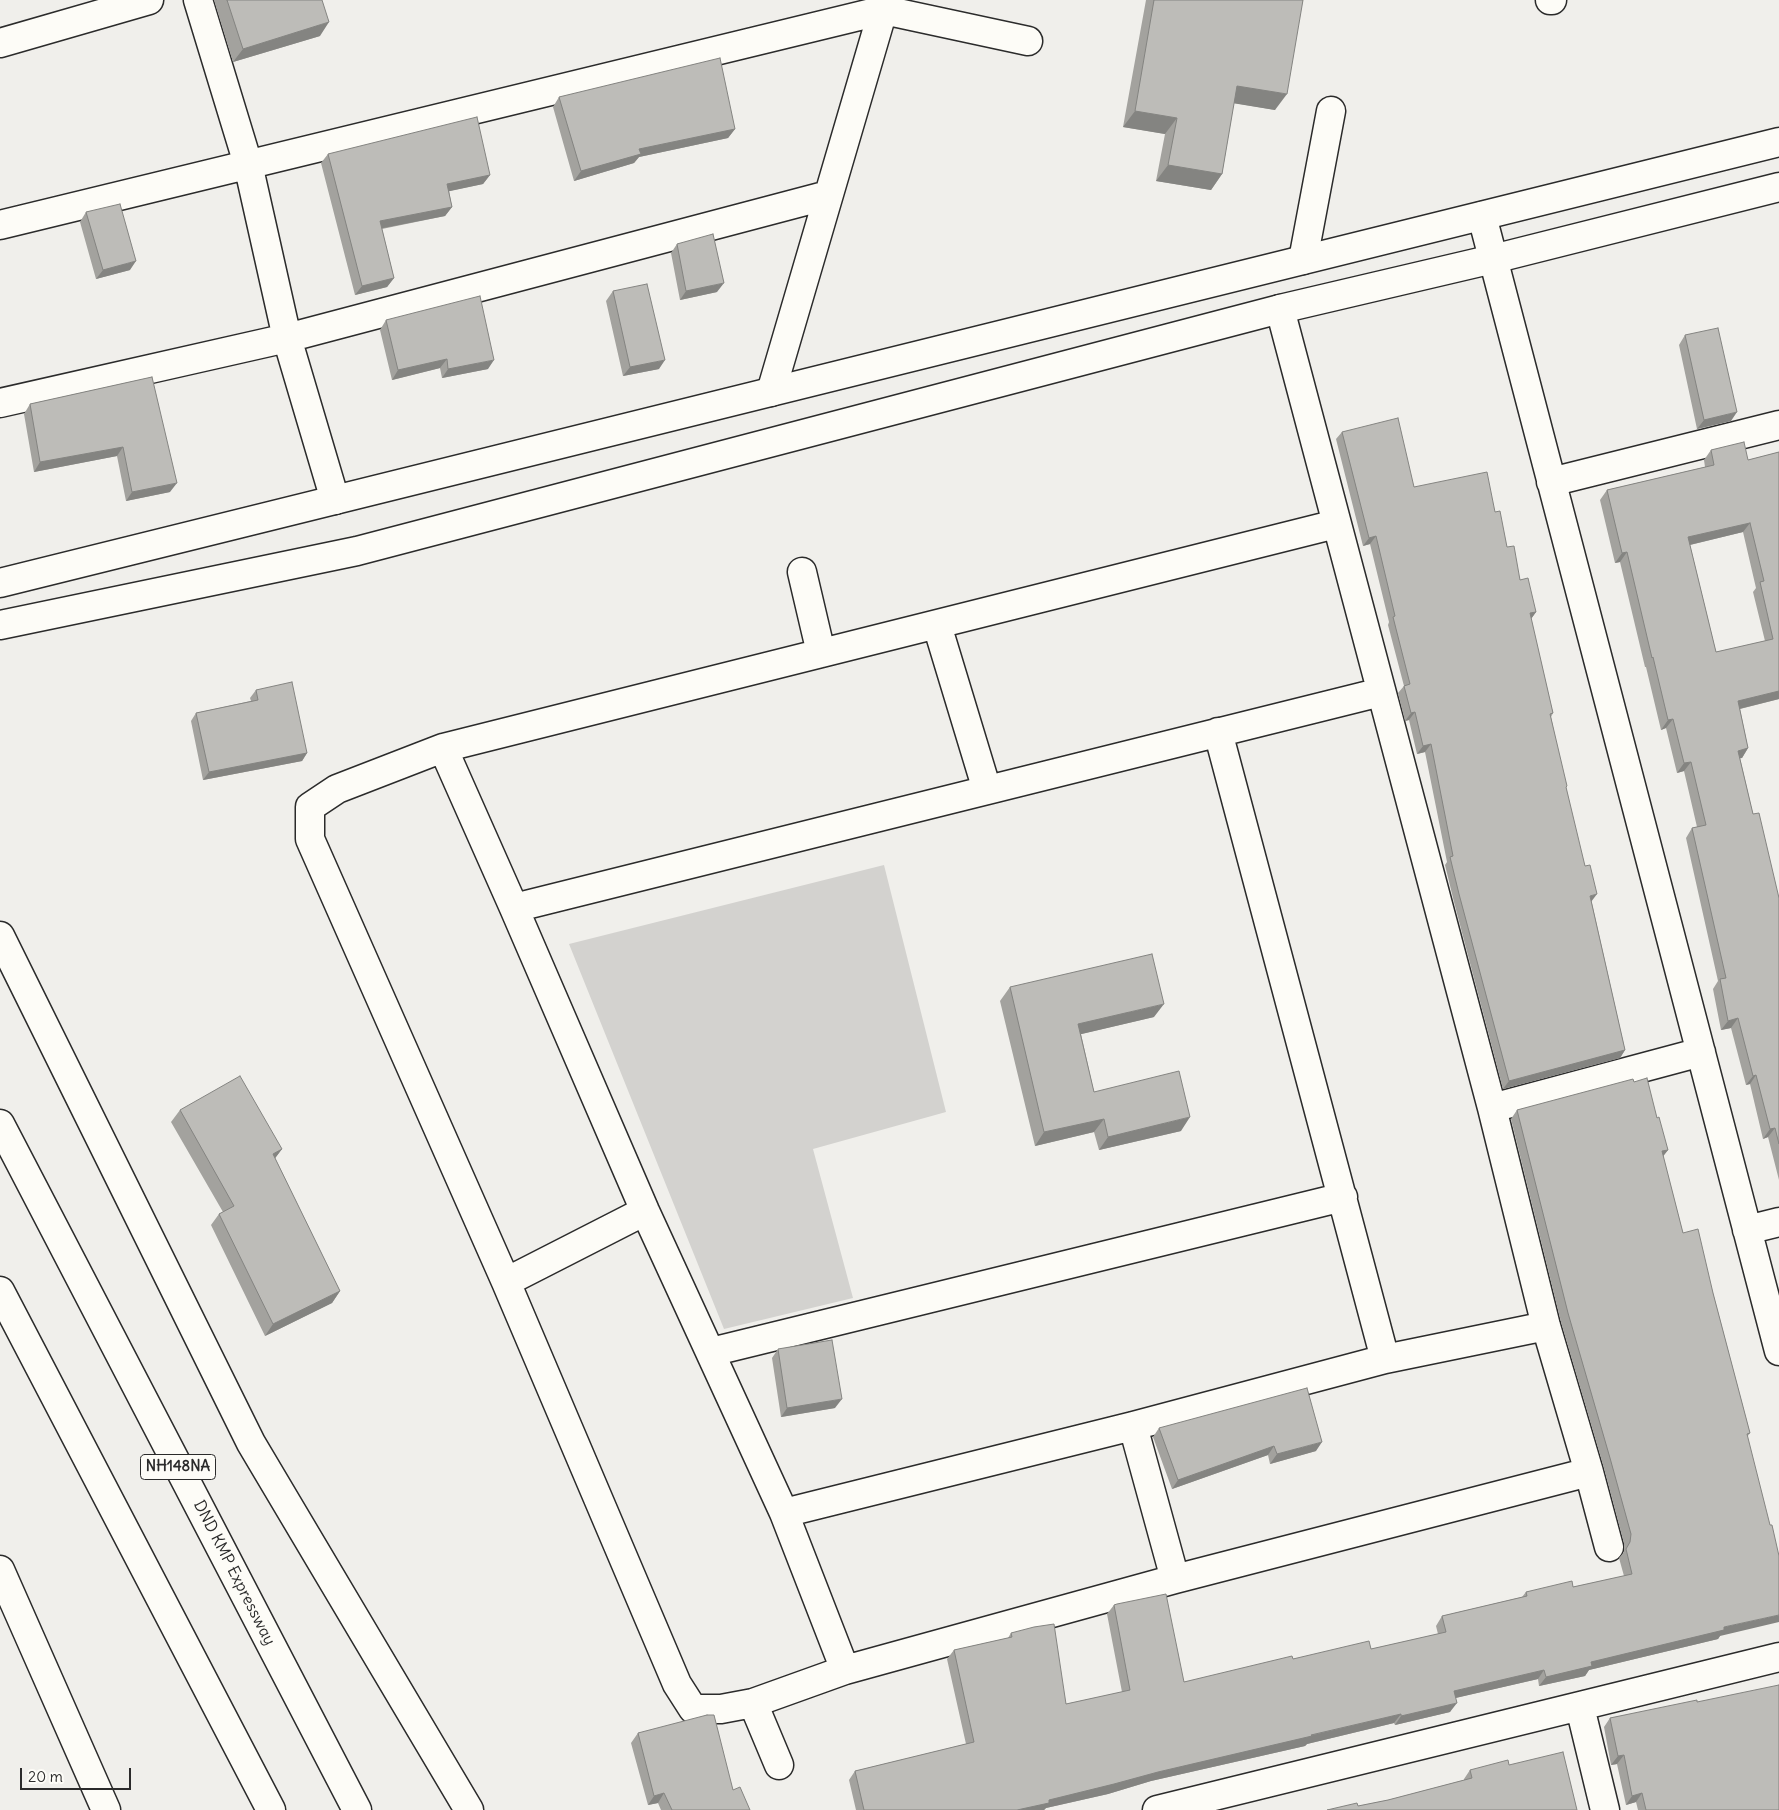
<!DOCTYPE html>
<html>
<head>
<meta charset="utf-8">
<style>
  body { margin:0 }
  #map { position:relative; width:1779px; height:1810px; overflow:hidden; background:#f0efeb; font-family:Delius,sans-serif }
  canvas { display:block }
  .scale { position:absolute; left:20px; top:1768px; width:111px; height:22px; box-sizing:border-box; border:2px solid #2b2b2b; border-top:0; padding-left:6px; font-size:15px; line-height:18px; white-space:nowrap; color:#2b2b2b; -webkit-text-stroke:4px #fdfcf7; paint-order:stroke }
</style>
</head>
<body>
<div id="map">
<canvas width="1779" height="1810"></canvas>
<div class="scale">20 m</div>
</div>
<script>
const ctx = document.querySelector('canvas').getContext('2d');
ctx.lineJoin = 'round';
function fill(path, color) { ctx.fillStyle = color; ctx.fill(path, 'evenodd'); }
const toPath = rows => new Path2D(rows.map(r => 'M' + r).join(''));
function trace(path, color, width, dash) { ctx.strokeStyle = color; ctx.lineWidth = width; ctx.lineCap = dash ? 'butt' : 'round'; ctx.setLineDash(dash || []); ctx.stroke(path); }
function label(font, color, halo, rows, align = 'center') {
  ctx.font = font + ' Delius,sans-serif'; ctx.lineWidth = 4; ctx.setLineDash([]); ctx.textBaseline = 'middle'; ctx.strokeStyle = halo; ctx.fillStyle = color; for (const [text, x, y, turn = 0] of rows) {
    ctx.save(); ctx.translate(x, y); ctx.rotate((+turn || 0) * Math.PI / 180); ctx.textAlign = isNaN(turn) ? turn : align; if (halo) ctx.strokeText(text, 0, 0); ctx.fillText(text, 0, 0); ctx.restore();
  }
}
fill(toPath([
  [884,865,946,1112,813,1149,853,1298,724,1329,569,944]
]), '#d3d2cf');
const minor = toPath([
  [198,0,248,164,287,338,335,500],
  [1550,0,1552,0],
  [0,43,149,0],
  [1482,216,1779,1351],
  [0,225,884,10,1028,41],
  [1303,260,1331,111],
  [1280,309,1492,1108,1546,1326,1589,1472,1609,1547],
  [771,392,886,0],
  [0,403,287,338,828,195],
  [1551,482,1779,425],
  [1336,524,443,748,337,789,310,807,310,839,506,1282,677,1684,693,1709,721,1709,753,1703,845,1670,1175,1579,1589,1472],
  [802,572,821,653],
  [937,625,987,790],
  [1218,732,1385,1359],
  [443,748,514,908,645,1211,784,1513,845,1670],
  [514,908,1381,692],
  [1492,1108,1701,1052],
  [1747,1230,1779,1222],
  [506,1282,645,1211],
  [711,1352,1343,1197],
  [1133,1426,1175,1579],
  [784,1513,1133,1426,1385,1359,1546,1326],
  [753,1703,779,1765],
  [1580,1707,1605,1810],
  [1157,1810,1779,1657]
]);
const tertiary = toPath([
  [0,936,251,1443,469,1810],
  [0,1570,106,1810]
]);
const secondary = toPath([
  [0,583,1779,142],
  [0,625,357,551,1280,309,1493,259,1779,187]
]);
const trunk = toPath([
  [0,1124,357,1810],
  [0,1291,271,1810]
]);
trace(minor, '#2b2b2b', 31);
trace(tertiary, '#2b2b2b', 31);
trace(secondary, '#2b2b2b', 31);
trace(trunk, '#2b2b2b', 31);
trace(minor, '#fdfcf7', 28);
trace(tertiary, '#fdfcf7', 28);
trace(secondary, '#fdfcf7', 28);
trace(trunk, '#fdfcf7', 28);
fill(toPath([
  [214,0,322,0,320,36,233,62],
  [1146,0,1303,0,1275,110,1234,103,1222,174,1211,190,1156,181,1165,134,1123,127],
  [559,97,735,129,728,138,639,157,634,163,574,181,553,107],
  [328,154,490,175,483,184,449,191,452,207,445,216,382,229,394,278,387,287,355,295,321,163],
  [86,212,130,270,96,279,80,222],
  [677,244,717,292,680,300,671,253],
  [613,291,659,369,623,376,606,301],
  [386,320,488,369,442,378,440,368,392,380,380,330],
  [1685,335,1731,421,1697,429,1679,345],
  [152,377,170,492,126,501,117,456,34,472,24,414,30,404],
  [1342,432,1414,487,1495,512,1507,547,1520,580,1536,612,1531,619,1553,713,1551,717,1566,788,1625,1050,1620,1058,1503,1089,1454,902,1445,865,1447,862,1425,752,1417,754,1409,720,1405,721,1398,693,1404,686,1388,625,1389,622,1370,544,1363,546,1336,439],
  [1711,450,1748,460,1779,452,1779,699,1740,709,1748,748,1742,758,1740,758,1753,814,1779,898,1779,1180,1768,1137,1763,1139,1750,1084,1746,1085,1731,1028,1721,1030,1713,989,1718,981,1686,838,1692,828,1697,827,1684,771,1677,773,1666,728,1661,730,1646,667,1645,667,1620,562,1615,563,1600,500,1607,490,1705,467,1704,460],
  [1743,532,1756,588,1753,592,1765,641,1716,652,1690,545],
  [256,690,307,753,302,761,203,780,191,721,196,713,251,701,250,698],
  [1010,987,1154,1017,1081,1034,1094,1092,1181,1131,1099,1150,1094,1132,1035,1146,1000,1001],
  [1634,1082,1657,1118,1668,1150,1663,1156,1683,1233,1713,1293,1750,1433,1747,1437,1720,1636,1718,1639,1589,1670,1585,1676,1539,1686,1538,1679,1455,1698,1450,1712,1395,1725,1394,1723,1307,1744,1305,1746,1151,1781,1108,1794,1046,1808,1044,1810,856,1810,849,1780,855,1771,966,1744,947,1659,954,1650,1008,1638,1011,1633,1066,1704,1122,1692,1107,1614,1114,1605,1184,1682,1293,1659,1371,1649,1438,1634,1436,1626,1442,1616,1522,1597,1526,1592,1573,1587,1624,1576,1619,1558,1624,1552,1624,1543,1604,1468,1561,1322,1511,1119,1517,1110],
  [180,1110,282,1149,275,1158,340,1291,332,1303,265,1336,211,1225,219,1214,223,1212,171,1122],
  [778,1349,835,1408,781,1417,772,1358],
  [1159,1428,1316,1451,1270,1464,1268,1455,1172,1489,1153,1437],
  [1697,1702,1779,1810,1638,1810,1636,1802,1626,1805,1617,1764,1611,1765,1604,1727,1610,1718],
  [638,1733,733,1790,750,1810,661,1810,658,1803,648,1805,631,1743],
  [1509,1765,1577,1810,1358,1806,1388,1800,1464,1780,1464,1779,1470,1770]
]), '#a3a29e');
fill(toPath([
  [329,22,320,36,233,62,243,49],
  [1237,86,1287,94,1275,110,1226,102],
  [1135,111,1177,118,1165,134,1123,127],
  [735,129,728,138,639,157,634,163,574,181,581,171,639,149],
  [1168,165,1222,174,1211,190,1156,181],
  [490,175,483,184,441,193,447,184],
  [452,207,445,216,373,230,380,221],
  [136,261,130,270,96,279,103,270],
  [394,278,387,287,355,295,362,286],
  [724,283,717,292,680,300,686,291],
  [447,359,440,368,392,380,398,370],
  [494,360,488,369,442,378,448,369],
  [665,360,659,369,623,376,630,367],
  [1737,412,1731,421,1697,429,1704,420],
  [123,447,117,456,34,472,40,462],
  [177,483,170,492,126,501,132,492],
  [1750,523,1743,532,1681,547,1688,537],
  [1376,536,1370,544,1363,546,1369,538],
  [1627,552,1620,562,1615,563,1622,553],
  [1536,612,1531,619,1530,613],
  [1779,691,1779,699,1731,711,1738,701],
  [1415,712,1409,720,1405,721,1411,713],
  [1673,719,1666,728,1661,730,1668,720],
  [1431,744,1425,752,1417,754,1423,746],
  [1748,748,1742,758,1731,760,1738,751],
  [307,753,302,761,203,780,209,772],
  [1691,762,1684,771,1677,773,1684,763],
  [1597,894,1591,902,1590,896],
  [1164,1004,1154,1017,1069,1037,1078,1024],
  [1738,1018,1731,1028,1721,1030,1728,1021],
  [1625,1050,1620,1058,1503,1089,1509,1081],
  [1756,1075,1750,1084,1746,1085,1753,1076],
  [1190,1117,1181,1131,1099,1150,1108,1137],
  [1104,1119,1094,1132,1035,1146,1044,1132],
  [1775,1128,1768,1137,1763,1139,1770,1129],
  [282,1149,273,1161,273,1154],
  [1668,1150,1661,1159,1662,1151],
  [340,1291,332,1303,265,1336,273,1324],
  [842,1399,835,1408,781,1417,787,1408],
  [1322,1442,1316,1451,1270,1464,1277,1454],
  [1274,1446,1268,1455,1172,1489,1178,1480],
  [1779,1615,1779,1622,1720,1636,1718,1639,1589,1670,1585,1676,1539,1686,1546,1677,1591,1662,1724,1627],
  [1544,1670,1538,1679,1447,1700,1454,1691],
  [1457,1703,1450,1712,1395,1725,1401,1716],
  [1401,1714,1394,1723,1307,1744,1305,1746,1151,1781,1108,1794,1046,1808,1044,1810,1017,1810,1049,1800,1158,1772],
  [1624,1755,1617,1764,1611,1765,1618,1756],
  [664,1793,658,1803,648,1805,654,1796],
  [1642,1793,1636,1802,1626,1805,1632,1796]
]), '#848481');
const building = toPath([
  [227,0,322,0,329,22,243,49,227,0],
  [1154,0,1303,0,1287,94,1237,86,1222,174,1168,165,1177,118,1135,111,1154,0],
  [720,58,735,129,639,149,641,154,581,171,559,97,720,58],
  [477,117,490,175,447,184,452,207,380,221,394,278,362,286,328,154,477,117],
  [120,204,136,261,103,270,86,212,120,204],
  [713,234,724,283,686,291,677,244,713,234],
  [647,284,665,360,630,367,613,291,647,284],
  [480,296,494,360,448,369,447,359,398,370,386,320,480,296],
  [1718,328,1737,412,1704,420,1685,335,1718,328],
  [152,377,177,483,132,492,123,447,40,462,30,404,152,377],
  [1398,418,1414,487,1487,472,1495,512,1500,511,1507,547,1514,546,1520,580,1528,578,1536,612,1530,613,1553,713,1550,714,1567,786,1566,787,1585,866,1590,865,1597,894,1590,896,1625,1050,1509,1081,1459,894,1450,857,1453,856,1431,744,1423,746,1415,712,1411,713,1404,686,1410,684,1393,617,1395,616,1376,536,1369,538,1342,432,1398,418],
  [1744,442,1748,460,1779,452,1779,691,1738,701,1748,748,1738,751,1753,814,1759,813,1779,898,1779,1144,1775,1128,1770,1129,1756,1075,1753,1076,1738,1018,1728,1021,1720,979,1726,978,1692,828,1706,825,1691,762,1684,763,1673,719,1668,720,1653,657,1652,658,1627,552,1622,553,1607,490,1714,465,1711,450,1744,442],
  [1750,523,1764,581,1760,582,1773,639,1716,652,1688,537,1750,523],
  [292,682,307,753,209,772,196,713,258,700,256,690,292,682],
  [1152,954,1164,1004,1078,1024,1094,1092,1179,1071,1190,1117,1108,1137,1104,1119,1044,1132,1010,987,1152,954],
  [240,1076,282,1149,273,1154,340,1291,273,1324,219,1214,234,1206,180,1110,240,1076],
  [1647,1078,1657,1118,1659,1117,1668,1150,1662,1151,1683,1233,1698,1229,1713,1293,1750,1433,1747,1434,1770,1525,1772,1525,1779,1556,1779,1615,1724,1627,1724,1630,1591,1662,1592,1666,1546,1677,1544,1670,1454,1691,1457,1703,1401,1716,1401,1714,1311,1735,1312,1736,1158,1772,1114,1784,1049,1800,1049,1803,1017,1810,864,1810,855,1771,974,1742,954,1650,1012,1637,1011,1633,1034,1627,1054,1624,1066,1704,1130,1690,1114,1605,1117,1604,1166,1594,1184,1682,1292,1656,1293,1659,1369,1641,1371,1649,1446,1632,1442,1616,1527,1596,1526,1592,1572,1581,1573,1587,1632,1574,1626,1549,1630,1542,1631,1534,1610,1458,1568,1313,1517,1110,1633,1079,1634,1082,1647,1078],
  [832,1340,842,1399,787,1408,778,1349,832,1340],
  [1307,1388,1322,1442,1277,1454,1274,1446,1178,1480,1159,1428,1307,1388],
  [1779,1685,1779,1810,1646,1810,1642,1793,1632,1796,1624,1755,1618,1756,1610,1718,1697,1700,1697,1702,1779,1685],
  [707,1715,714,1715,733,1790,740,1787,750,1810,672,1810,664,1793,654,1796,638,1733,707,1715],
  [1563,1752,1577,1810,1327,1810,1357,1803,1358,1806,1388,1800,1472,1778,1470,1770,1508,1760,1509,1765,1563,1752]
]);
fill(building, '#bdbcb8');
trace(building, '#848481', 1);
for (const [x, y, w] of [
  [178,1467,75]
]) { const box = new Path2D(); box.roundRect(x - w / 2, y - 12.5, w, 25, 4); ctx.fillStyle = '#fdfcf7'; ctx.fill(box); trace(box, '#2b2b2b', 1); }
label('bold 15px', '#2b2b2b', null, [
  ["NH148NA",178,1467]
]);
label('16px', '#2b2b2b', '#fdfcf7', [
  ["DND KMP Expressway",234,1573,63]
]);
</script>
</body>
</html>
